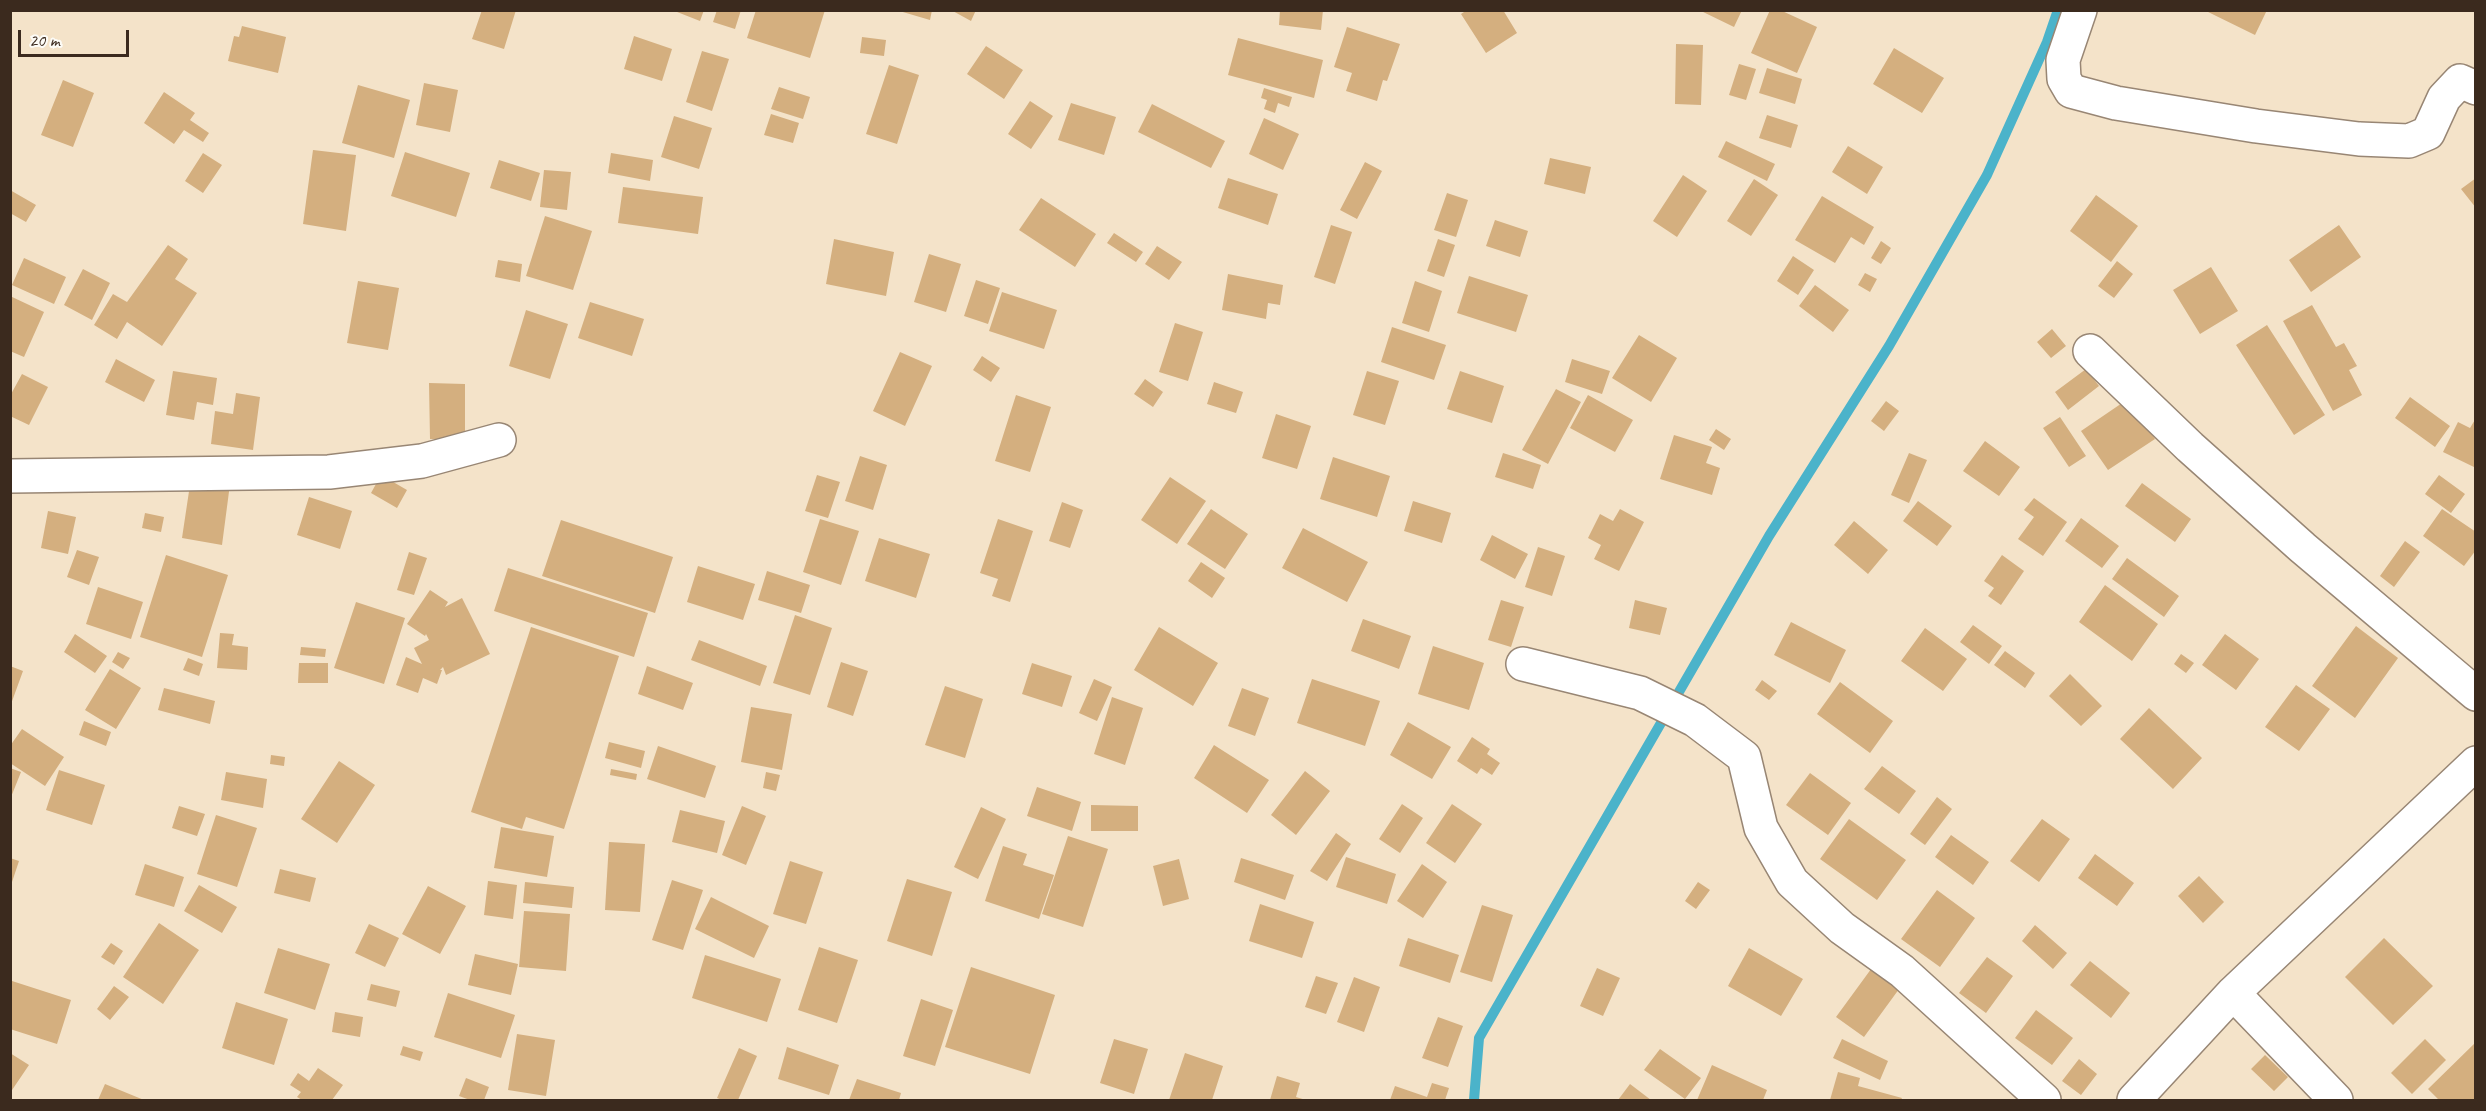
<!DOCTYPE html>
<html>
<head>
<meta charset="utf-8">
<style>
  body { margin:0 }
  #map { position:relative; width:2486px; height:1111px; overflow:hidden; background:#f4e3c9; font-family:Caveat,sans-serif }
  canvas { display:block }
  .frame { position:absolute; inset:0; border:12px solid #3b2a1e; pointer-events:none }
  .scale { position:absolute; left:18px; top:30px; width:111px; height:27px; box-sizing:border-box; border:3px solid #3b2a1e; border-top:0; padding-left:8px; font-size:18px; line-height:21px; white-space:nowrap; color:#3b2a1e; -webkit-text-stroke:4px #fdfcf7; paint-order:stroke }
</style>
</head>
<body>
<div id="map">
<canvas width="2486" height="1111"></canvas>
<div class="frame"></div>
<div class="scale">20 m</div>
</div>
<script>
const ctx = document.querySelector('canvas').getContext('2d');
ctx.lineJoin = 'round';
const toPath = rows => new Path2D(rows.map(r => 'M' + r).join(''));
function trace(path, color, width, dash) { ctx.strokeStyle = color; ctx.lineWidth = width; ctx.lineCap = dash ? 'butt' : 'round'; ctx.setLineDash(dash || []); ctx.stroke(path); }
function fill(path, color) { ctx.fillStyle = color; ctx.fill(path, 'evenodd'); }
trace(toPath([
  [1474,1100,1479,1038,1769,536,1889,346,1987,175,2047,42,2058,10]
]), '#4bb3ca', 10);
fill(toPath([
  [482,10,516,10,504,49,472,39],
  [672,10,704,10,700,21],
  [717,10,741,10,735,29,713,22],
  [756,10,825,10,810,58,747,38],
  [896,10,932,10,930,20],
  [951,10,976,10,971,21],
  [1280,10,1323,10,1321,30,1279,25],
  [1467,10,1503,10,1517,33,1486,53,1461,14],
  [1699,10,1742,10,1734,27],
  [1770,10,1780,10,1817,27,1797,73,1751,53],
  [2204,10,2267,10,2255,35],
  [242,26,286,37,278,73,228,61,234,36,239,37],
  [1347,27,1400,44,1387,81,1383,80,1377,101,1346,91,1352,73,1334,67],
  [634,36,672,49,662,81,624,69],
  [862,37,886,40,884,56,860,53],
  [1238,38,1323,60,1314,98,1228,75],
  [1676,44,1703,45,1701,105,1675,104],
  [986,46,1023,70,1004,99,967,74],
  [1894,48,1944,78,1922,113,1873,84],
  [702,51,729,59,712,111,686,102],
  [1739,64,1756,69,1746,100,1729,95],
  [889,65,919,75,897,144,866,134],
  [1767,68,1802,79,1795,104,1759,93],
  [63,80,94,93,73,147,41,135],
  [424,83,458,90,450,132,416,125],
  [358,85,410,100,394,158,342,143],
  [779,87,810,97,803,119,771,109],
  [1264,88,1292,97,1289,107,1278,103,1275,113,1264,109,1267,100,1261,98],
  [164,92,195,113,190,120,209,133,203,142,184,130,174,144,144,123],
  [1030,101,1053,116,1031,149,1008,134],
  [1071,103,1116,117,1104,155,1058,140],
  [1152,104,1225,141,1211,168,1138,132],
  [771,114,799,123,793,143,764,135],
  [1767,115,1798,125,1791,148,1759,138],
  [674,116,712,128,699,169,661,157],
  [1264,118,1299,134,1283,170,1249,154],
  [1726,141,1775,164,1767,181,1718,157],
  [1848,146,1883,167,1867,194,1832,172],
  [313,150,356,155,346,231,303,224],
  [405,152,470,173,456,217,391,196],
  [203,153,222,165,203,193,185,181],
  [611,153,653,160,650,181,608,173],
  [1550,158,1591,167,1585,194,1544,184],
  [499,160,540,173,531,201,490,188],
  [1365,162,1382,171,1357,219,1340,210],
  [544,170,571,172,567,210,540,207],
  [1683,175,1707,191,1677,237,1653,221],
  [1228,178,1278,194,1268,225,1218,208],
  [2476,178,2476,208,2461,189],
  [1754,179,1778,195,1751,236,1727,221],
  [623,187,703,197,698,234,618,223],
  [10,190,36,205,26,222,10,213],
  [1447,193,1468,200,1456,237,1434,230],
  [2096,195,2138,226,2111,262,2070,231],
  [1822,196,1874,227,1864,245,1851,237,1835,263,1795,240],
  [1041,198,1096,234,1075,267,1019,230],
  [545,216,592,231,573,290,526,276],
  [1495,220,1528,231,1520,257,1486,246],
  [1331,225,1352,232,1335,284,1314,277],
  [2339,225,2361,257,2311,292,2289,260],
  [1114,233,1143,252,1136,262,1107,243],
  [834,239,894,252,886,296,826,284],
  [1438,239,1455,245,1444,277,1427,271],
  [1881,241,1891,248,1881,264,1871,258],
  [168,245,188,259,175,279,197,293,162,346,127,322,117,339,94,325,113,294,127,302],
  [1157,246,1182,262,1169,280,1145,264],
  [929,254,961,264,946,312,914,302],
  [1793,256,1814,270,1798,295,1777,281],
  [24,258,66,277,54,304,12,285],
  [498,260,522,264,520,282,495,277],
  [2117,261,2133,274,2114,298,2098,286],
  [2211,267,2238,311,2200,334,2173,290],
  [83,269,110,283,92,320,64,305],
  [1865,273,1877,279,1870,292,1858,285],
  [1228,274,1283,285,1280,305,1268,303,1266,319,1222,310],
  [1469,276,1528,295,1516,332,1457,313],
  [976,280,1000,288,988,324,964,316],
  [358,281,399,288,388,350,347,343],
  [1415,281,1442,291,1429,332,1402,323],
  [1815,285,1849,310,1833,332,1799,306],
  [1002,292,1057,310,1044,349,989,331],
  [10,296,44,312,24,357,10,351],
  [590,302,644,319,632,356,578,338],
  [2312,305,2336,347,2344,343,2357,366,2349,370,2362,395,2333,411,2283,321],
  [526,310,568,324,550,379,509,366],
  [1175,323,1203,332,1188,381,1159,372],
  [2267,325,2325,415,2294,435,2236,345],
  [1392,327,1446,345,1434,380,1381,362],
  [2052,329,2066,346,2051,358,2037,342],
  [1639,335,1677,358,1651,402,1612,378],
  [900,352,932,366,905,426,873,411],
  [982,356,1000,368,991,382,973,370],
  [116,359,155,380,144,402,105,382],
  [1572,359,1610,371,1602,394,1565,382],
  [2086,369,2099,386,2068,410,2055,392],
  [173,371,217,378,213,405,197,402,194,420,166,415],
  [1367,371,1399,381,1385,425,1353,415],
  [1460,371,1504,386,1492,423,1447,409],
  [22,374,48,387,29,425,10,416,10,396],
  [1145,379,1163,392,1153,407,1134,394],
  [1214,382,1243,392,1236,413,1207,404],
  [429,383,465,384,465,439,430,439],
  [1556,389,1581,402,1548,464,1522,450],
  [236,393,260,397,253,450,211,444,215,411,233,414],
  [1016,395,1051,407,1030,472,995,461],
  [1588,395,1633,420,1615,452,1570,428],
  [2410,397,2450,426,2435,447,2395,418],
  [2128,399,2155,439,2108,470,2081,431],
  [1886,401,1899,411,1884,431,1871,421],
  [1276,414,1311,426,1297,469,1262,458],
  [2060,417,2086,456,2069,467,2043,428],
  [2476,418,2476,468,2443,452,2458,422,2470,428],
  [1716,429,1731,439,1724,450,1709,440],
  [1674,435,1712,447,1706,463,1720,468,1712,495,1660,479],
  [1985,441,2020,467,1999,496,1963,471],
  [1503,453,1541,465,1533,489,1495,477],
  [1909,453,1927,460,1909,503,1891,495],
  [860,456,887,465,873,510,845,501],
  [1333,457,1390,476,1377,517,1320,499],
  [381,475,407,490,397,508,371,493],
  [817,475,840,482,828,518,805,511],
  [2439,475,2465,494,2451,513,2425,494],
  [1170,477,1206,501,1177,544,1141,520],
  [191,478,230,484,222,545,182,538],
  [2142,483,2191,519,2175,542,2125,506],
  [309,497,352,511,340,549,297,535],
  [2034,498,2067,522,2043,556,2018,539,2034,517,2024,510],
  [1413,501,1451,513,1442,543,1404,531],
  [1918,501,1952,526,1937,546,1903,521],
  [1062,502,1083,510,1070,548,1049,541],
  [1211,509,1248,534,1225,569,1187,544],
  [1620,509,1644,522,1619,571,1594,559,1601,545,1588,538,1600,514,1613,521],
  [2442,509,2476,532,2476,550,2464,566,2423,536],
  [48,511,76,517,68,554,41,548],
  [145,513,164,517,161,532,142,528],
  [2081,518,2119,546,2102,568,2065,541],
  [820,519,859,531,841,585,803,572],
  [998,519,1033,531,1010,602,992,596,998,579,980,573],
  [561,520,673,557,655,613,542,576],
  [1854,521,1888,550,1868,574,1834,545],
  [1303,528,1368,562,1347,602,1282,568],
  [1492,535,1528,554,1515,579,1480,560],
  [879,538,930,554,916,598,865,581],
  [2405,541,2420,552,2394,587,2380,576],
  [1538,547,1565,556,1552,596,1525,587],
  [77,550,99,557,89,585,67,577],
  [409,552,427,558,414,595,397,590],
  [166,555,228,575,202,657,140,637],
  [2002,555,2024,571,2001,605,1988,596,1994,588,1984,581],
  [2127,558,2179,596,2164,617,2112,579],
  [1201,562,1225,578,1212,598,1188,581],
  [698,566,755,584,743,620,687,602],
  [508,568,648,613,634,657,494,611],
  [767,571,810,585,801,613,758,600],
  [2105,585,2158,624,2132,661,2079,622],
  [98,587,143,602,131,639,86,624],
  [430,590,448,602,445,607,462,598,490,654,446,675,443,667,440,670,442,670,437,684,423,678,418,693,396,685,406,657,422,664,414,648,429,640,426,634,425,636,407,624],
  [1501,600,1524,607,1511,647,1488,640],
  [1635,600,1667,608,1660,635,1629,628],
  [356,602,405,618,384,684,334,668],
  [795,615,832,628,810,695,773,683],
  [1363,619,1411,636,1399,669,1351,651],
  [1791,622,1846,650,1830,683,1774,655],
  [1973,625,2002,646,1989,664,1960,642],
  [2356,626,2398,658,2355,718,2312,686],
  [531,627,619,656,564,829,526,817,522,829,471,812],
  [1159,627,1218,663,1193,706,1134,670],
  [1925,628,1967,659,1943,691,1901,661],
  [220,633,234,634,232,645,248,647,247,670,217,668],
  [75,634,107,656,95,673,64,652],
  [2225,634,2259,659,2236,690,2202,665],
  [699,640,767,666,760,686,691,660],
  [1433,646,1484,663,1469,710,1418,694],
  [301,647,326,649,325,657,300,655],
  [2005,651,2035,673,2025,688,1994,665],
  [118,652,130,658,123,669,112,662],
  [2181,654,2194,663,2186,673,2174,664],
  [188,658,203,664,199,676,183,670],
  [841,662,868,671,853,716,827,707],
  [299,663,328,663,328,683,298,683],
  [1032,663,1072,676,1062,707,1022,694],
  [10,666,23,671,11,704,10,704],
  [647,666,693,683,683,710,638,694],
  [110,669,141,688,116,729,85,710],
  [2070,674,2102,706,2081,726,2049,696],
  [1094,679,1112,687,1097,721,1079,713],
  [1312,679,1380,701,1365,746,1297,723],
  [1762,680,1777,691,1769,700,1755,690],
  [1840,682,1893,721,1870,753,1817,714],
  [2296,685,2330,709,2299,751,2265,727],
  [945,686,983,699,965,758,925,745],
  [164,688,215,701,210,724,158,710],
  [1242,688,1269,698,1255,736,1228,726],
  [1112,697,1143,708,1125,765,1094,754],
  [751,707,792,714,782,770,741,762],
  [2149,708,2202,758,2173,789,2120,739],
  [84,721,111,732,106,746,79,735],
  [1408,722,1451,747,1432,779,1390,755],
  [22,729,64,757,45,786,10,763,10,746],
  [1472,737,1490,749,1487,754,1500,763,1492,775,1481,768,1477,774,1457,761],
  [609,742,645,751,641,768,605,758],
  [1214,745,1269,780,1247,813,1194,778],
  [658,746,716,766,705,798,647,779],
  [271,755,285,757,284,766,270,764],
  [339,761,375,785,337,843,301,819],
  [1882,766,1916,791,1899,814,1864,789],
  [10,768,21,772,11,797,10,797],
  [611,769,637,774,636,780,610,775],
  [59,770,105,785,92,825,46,810],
  [1305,771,1330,791,1296,835,1271,815],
  [226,772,267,779,263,808,221,800],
  [766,772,780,775,776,791,763,788],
  [1810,773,1851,803,1828,835,1786,805],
  [1037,787,1081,802,1072,831,1027,816],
  [1937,797,1952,809,1925,845,1910,834],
  [1402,804,1423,818,1400,853,1379,839],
  [1452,804,1482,824,1455,863,1426,843],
  [1091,805,1138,806,1138,831,1091,831],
  [179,806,205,814,197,836,172,828],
  [742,806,766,816,746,865,722,855],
  [981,807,1006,819,978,879,954,867],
  [680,810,725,821,717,853,672,842],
  [216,815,257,828,237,887,197,874],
  [1849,819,1906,860,1877,900,1820,859],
  [2042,819,2070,839,2039,882,2010,861],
  [501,827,554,836,547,877,494,868],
  [1336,833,1351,844,1327,881,1310,871],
  [1951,835,1989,862,1973,885,1935,857],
  [1068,836,1108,849,1083,927,1042,914],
  [609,842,645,844,640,912,605,910],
  [1003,846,1027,854,1023,865,1054,875,1039,919,985,901],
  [2095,854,2134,883,2117,906,2078,878],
  [1346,857,1396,874,1387,904,1336,887],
  [10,858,19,861,11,885,10,885],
  [1241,858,1294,875,1285,900,1234,882],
  [1179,859,1189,899,1163,906,1153,866],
  [790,861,823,872,806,924,773,914],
  [145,864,184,877,174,907,135,895],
  [1422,864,1447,882,1423,918,1397,901],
  [280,869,316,878,310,902,274,893],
  [2199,876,2224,902,2203,923,2178,896],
  [907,879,952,892,932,956,887,941],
  [672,880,703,890,683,950,652,940],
  [488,881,517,885,513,919,484,915],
  [525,882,574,887,572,908,523,903],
  [1698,882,1710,890,1696,909,1685,901],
  [199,885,237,907,222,933,184,911],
  [428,886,466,906,440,954,402,934],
  [1937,890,1975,918,1940,967,1901,939],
  [711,897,769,926,754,958,695,929],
  [1260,904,1314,922,1302,958,1249,941],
  [1482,905,1513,915,1492,982,1460,972],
  [524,911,570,914,566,971,519,967],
  [159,923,199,950,163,1004,123,977],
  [369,924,399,938,385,967,355,953],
  [2035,925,2067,953,2053,969,2022,941],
  [1408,938,1459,955,1450,983,1399,966],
  [2384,938,2433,986,2393,1025,2345,977],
  [111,943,123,951,114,965,101,957],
  [819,947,858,960,837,1023,798,1010],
  [278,948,330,964,315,1010,264,993],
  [1749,948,1803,979,1781,1016,1728,986],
  [475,954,518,964,511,995,468,985],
  [705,955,781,979,767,1022,692,998],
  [1987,957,2013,976,1986,1013,1959,993],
  [2090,961,2130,993,2111,1018,2070,985],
  [1874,965,1902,985,1864,1037,1836,1017],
  [971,967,1055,995,1030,1074,945,1047],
  [1597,968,1620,978,1603,1016,1580,1006],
  [1316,976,1338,983,1326,1014,1305,1007],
  [1354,977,1380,987,1364,1032,1337,1022],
  [12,981,71,1000,57,1044,10,1029],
  [371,984,400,991,396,1007,367,1000],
  [114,986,129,997,110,1020,97,1009],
  [448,993,515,1015,501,1058,434,1037],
  [921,999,953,1010,935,1066,903,1056],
  [236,1002,288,1019,274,1065,222,1048],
  [2036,1010,2073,1038,2052,1065,2015,1038],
  [335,1012,363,1017,360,1037,332,1032],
  [1438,1017,1463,1026,1448,1067,1422,1058],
  [517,1034,555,1040,546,1096,508,1090],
  [1114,1039,1148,1049,1134,1094,1100,1083],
  [1842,1039,1888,1061,1880,1080,1833,1058],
  [2425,1039,2446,1060,2412,1094,2391,1073],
  [2476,1042,2476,1100,2439,1100,2428,1089],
  [403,1046,423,1052,420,1061,400,1055],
  [787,1047,839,1065,829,1095,778,1079],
  [739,1048,757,1056,738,1100,722,1100,717,1098],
  [1660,1049,1701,1078,1685,1099,1644,1070],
  [10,1053,29,1065,10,1093],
  [1185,1053,1223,1066,1212,1100,1169,1100],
  [2265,1055,2288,1077,2274,1091,2251,1069],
  [2079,1059,2097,1074,2081,1095,2062,1081],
  [1712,1065,1767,1090,1763,1100,1697,1100],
  [318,1068,343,1085,332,1100,302,1100,297,1097,301,1092,290,1085,298,1073,309,1081],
  [1838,1072,1860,1078,1858,1086,1902,1098,1901,1100,1830,1100],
  [1277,1076,1300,1083,1296,1097,1306,1100,1270,1100],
  [466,1078,489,1087,484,1100,470,1100,459,1096],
  [857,1079,901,1093,899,1100,849,1100],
  [1432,1083,1449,1088,1445,1100,1390,1100,1395,1086,1427,1097],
  [105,1084,144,1100,98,1100],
  [1630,1084,1651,1100,1618,1100]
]), '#d4af7f');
const minor = toPath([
  [2080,10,2063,60,2064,79,2071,91,2116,103,2256,126,2359,139,2409,141,2428,133,2444,98,2460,81,2476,88],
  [2090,351,2190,447,2303,548,2476,694],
  [10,476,329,472,422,461,499,440],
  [1523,664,1640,693,1695,720,1744,757,1761,828,1792,882,1842,928,1902,971,2044,1100],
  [2233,993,2336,1100],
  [2134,1100,2233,993,2476,763]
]);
trace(minor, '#988674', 36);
trace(minor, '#fff', 33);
</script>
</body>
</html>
